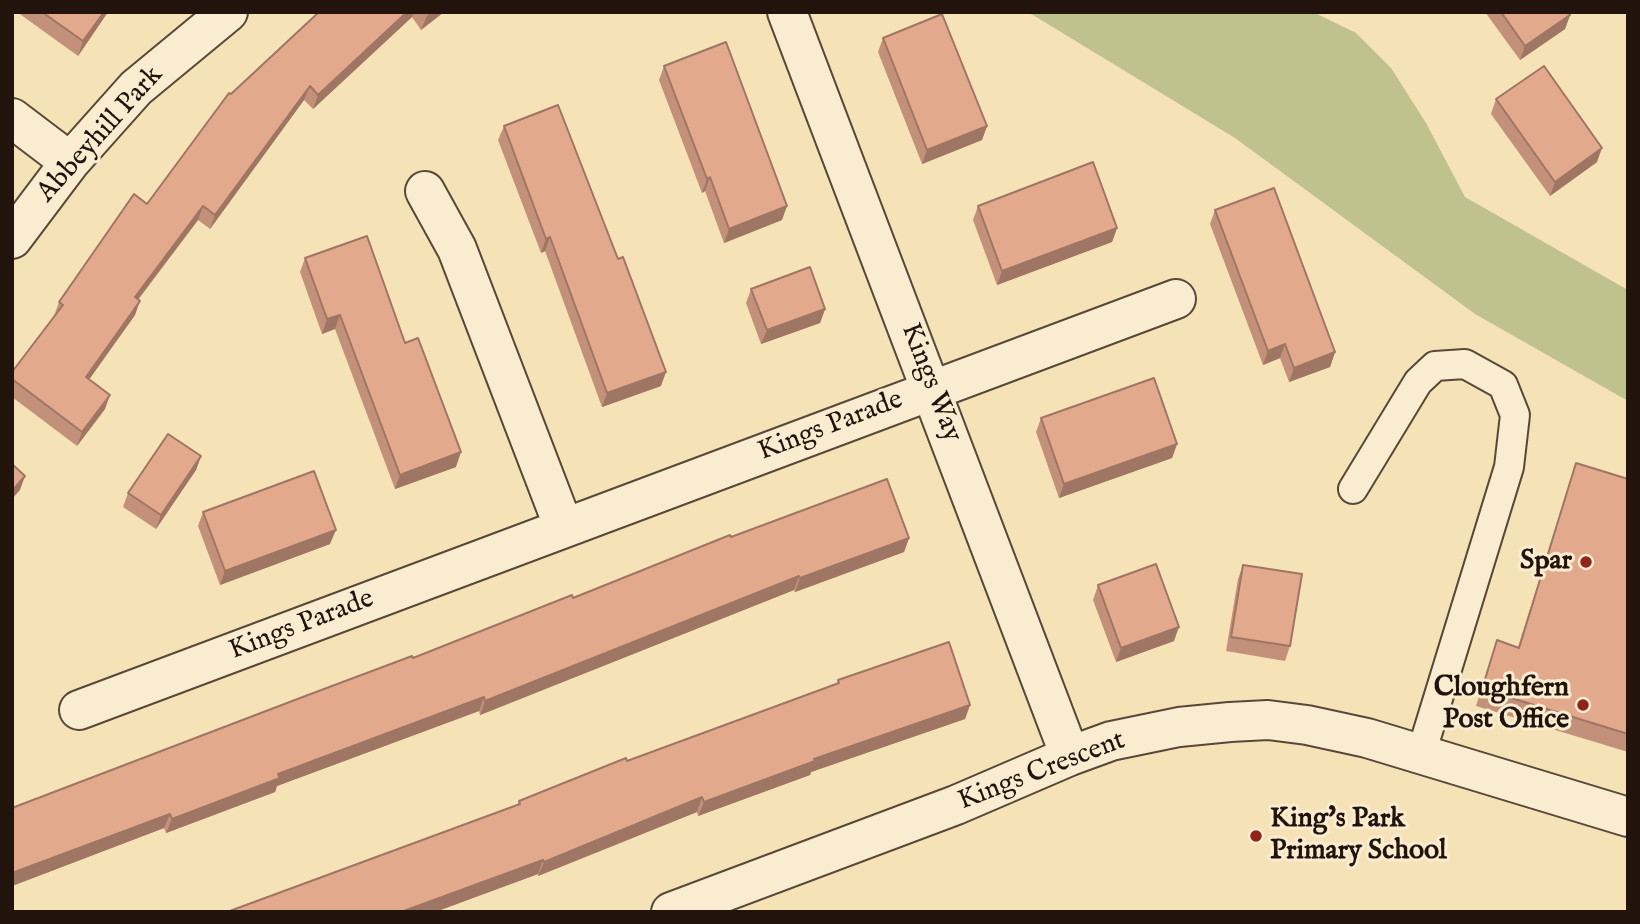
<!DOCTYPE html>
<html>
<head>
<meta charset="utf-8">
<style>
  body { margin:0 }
  #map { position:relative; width:1640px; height:924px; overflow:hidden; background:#f6e2b7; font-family:"IM FELL English",serif }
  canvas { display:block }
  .frame { position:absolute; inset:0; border:14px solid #22140d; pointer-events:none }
</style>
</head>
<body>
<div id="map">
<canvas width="1640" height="924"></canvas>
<div class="frame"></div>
</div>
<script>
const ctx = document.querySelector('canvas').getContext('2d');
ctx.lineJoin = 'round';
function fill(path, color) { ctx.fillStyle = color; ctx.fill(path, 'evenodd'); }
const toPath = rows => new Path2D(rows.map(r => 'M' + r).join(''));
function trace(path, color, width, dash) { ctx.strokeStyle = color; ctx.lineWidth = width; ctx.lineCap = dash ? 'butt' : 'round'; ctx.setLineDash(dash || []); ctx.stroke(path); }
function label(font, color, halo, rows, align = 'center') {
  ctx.font = font + ' "IM FELL English",serif'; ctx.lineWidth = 6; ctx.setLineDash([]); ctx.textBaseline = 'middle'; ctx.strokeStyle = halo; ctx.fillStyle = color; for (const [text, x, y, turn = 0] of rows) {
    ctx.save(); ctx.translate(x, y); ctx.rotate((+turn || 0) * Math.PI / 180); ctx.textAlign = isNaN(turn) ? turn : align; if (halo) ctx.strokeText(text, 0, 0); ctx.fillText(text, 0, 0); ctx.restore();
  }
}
fill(toPath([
  [1028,12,1313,12,1356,33,1391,68,1426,123,1465,197,1628,290,1628,401,1475,314,1235,138]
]), '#bfc28c');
const lane = toPath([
  [1353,489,1418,382,1435,366,1465,364,1503,385,1515,415,1509,467,1421,754]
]);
const street = toPath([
  [787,12,1070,756],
  [12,118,70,162],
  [425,191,457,249,564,528],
  [12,239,70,162,136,88,228,12],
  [79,710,1176,299],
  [671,912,956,805,1070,756,1111,741,1179,727,1230,722,1268,720,1307,725,1367,738,1628,817]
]);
trace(lane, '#574838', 32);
trace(street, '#574838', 42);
trace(lane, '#f9ecd0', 28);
trace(street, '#f9ecd0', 38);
fill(toPath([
  [17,12,108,12,78,56],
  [319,12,444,12,421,30,412,17,313,109,304,100,210,229,198,220,138,300,135,315,89,379,105,409,77,446,12,397,12,372,54,316,59,302,147,204,231,94],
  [1485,12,1568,12,1570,15,1565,29,1520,60],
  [883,38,987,126,982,140,922,164,878,52],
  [664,66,782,220,724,243,705,191,702,193,659,80],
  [1496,99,1597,162,1550,196,1491,114],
  [504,126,661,386,602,407,545,251,541,253,498,140],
  [978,206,1117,228,1112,242,997,285,973,220],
  [1215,210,1335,352,1330,367,1289,382,1280,358,1263,365,1210,224],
  [305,258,405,343,456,467,395,489,335,329,322,334,300,272],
  [751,289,825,309,820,323,761,344,746,303],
  [1041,418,1177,444,1172,458,1059,498,1036,432],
  [201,456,196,470,156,529,123,507,128,493],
  [1576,463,1628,479,1628,752,1476,706,1497,640,1518,647],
  [203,512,330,544,220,585,198,526],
  [731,537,909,538,904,552,795,592,794,590,480,715,479,711,277,786,275,792,166,833,164,828,12,886,413,658],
  [1243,565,1290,646,1285,661,1226,651,1238,579],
  [1098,585,1174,641,1116,662,1093,600],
  [838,680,970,705,965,719,811,772,810,775,698,816,697,812,538,876,538,874,435,912,227,912,518,805,519,801,837,683]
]), '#c39179');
fill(toPath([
  [104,12,108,12,78,56,83,41],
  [407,12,414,12,412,17,313,109,318,95],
  [431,12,444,12,421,30,427,16],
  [1570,15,1565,29,1520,60,1525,46],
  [310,86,304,100,210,229,215,215],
  [987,126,982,140,922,164,927,150],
  [1602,148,1597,162,1550,196,1555,182],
  [710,177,705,191,702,193,707,179],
  [203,206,198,220,129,311,135,297],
  [787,206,782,220,724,243,729,229],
  [1117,228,1112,242,997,285,1002,271],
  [550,237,545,251,541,253,546,239],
  [140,301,135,315,81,391,86,377],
  [825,309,820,323,761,344,767,330],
  [340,315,335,329,322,334,327,319],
  [1285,344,1280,358,1263,365,1268,351],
  [1335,352,1330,367,1289,382,1294,368],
  [666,372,661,386,602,407,607,393],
  [110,395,105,409,77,446,82,432],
  [1177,444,1172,458,1059,498,1064,484],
  [461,452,456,467,395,489,400,475],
  [201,456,196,470,156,529,161,515],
  [25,476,20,490,12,499,12,491],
  [336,530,330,544,220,585,225,571],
  [909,538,904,552,795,592,800,578],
  [799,576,794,590,480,715,485,701],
  [1179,627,1174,641,1116,662,1121,648],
  [484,697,479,711,277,786,275,792,166,833,172,819,278,774],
  [970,705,965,719,811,772,810,775,698,816,704,802,814,759],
  [702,797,697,812,538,876,544,862],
  [170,814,164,828,12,886,12,873],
  [543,860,538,874,435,912,401,912]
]), '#9f7663');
const building = toPath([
  [42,12,104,12,83,41,42,12],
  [319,12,407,12,318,95,310,86,215,215,203,206,135,297,140,301,86,377,110,395,82,432,12,379,12,372,63,305,59,302,134,194,147,204,229,93,231,94,319,12],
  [1501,12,1568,12,1570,15,1525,46,1501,12],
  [942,14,987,126,927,150,883,38,942,14],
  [726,42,787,206,729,229,710,177,707,179,664,66,726,42],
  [1544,66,1602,148,1555,182,1496,99,1544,66],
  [558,105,618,259,623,257,666,372,607,393,550,237,546,239,504,126,558,105],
  [1093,162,1117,228,1002,271,978,206,1093,162],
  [1274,188,1335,352,1294,368,1285,344,1268,351,1215,210,1274,188],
  [367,236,405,343,418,338,461,452,400,475,340,315,327,319,305,258,367,236],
  [810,267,825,309,767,330,751,289,810,267],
  [1154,378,1177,444,1064,484,1041,418,1154,378],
  [168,434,201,456,161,515,128,493,168,434],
  [1576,463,1628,479,1628,734,1482,689,1497,640,1519,648,1576,463],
  [12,464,25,476,12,491,12,464],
  [314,471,336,530,225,571,203,512,314,471],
  [887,479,909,538,800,578,799,576,485,701,484,697,278,774,280,778,172,819,170,814,12,873,12,808,308,695,412,656,413,658,572,595,573,598,730,535,731,537,887,479],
  [1156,564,1179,627,1121,648,1098,585,1156,564],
  [1243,565,1302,574,1290,646,1231,637,1243,565],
  [949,642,970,705,814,759,815,761,704,802,702,797,544,862,543,860,401,912,227,912,520,804,519,801,626,758,627,761,839,683,838,680,949,642]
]);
fill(building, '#e3a98d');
trace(building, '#9f7663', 2);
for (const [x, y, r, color] of [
  [1586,562,7,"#8f2418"],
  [1583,705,7,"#8f2418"],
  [1256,836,7,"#8f2418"]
]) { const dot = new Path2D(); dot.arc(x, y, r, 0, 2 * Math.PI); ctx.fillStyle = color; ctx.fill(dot); trace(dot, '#f9ecd0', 2.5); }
label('28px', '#22140d', '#f9ecd0', [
  ["Abbeyhill Park",101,135,-48],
  ["Kings Way",930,383,69],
  ["Kings Parade",831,427,-21],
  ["Kings Parade",302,626,-21],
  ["Kings Crescent",1042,772,-21]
]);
label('bold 28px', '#22140d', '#f9ecd0', [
  ["Spar",1572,562],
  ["Cloughfern",1569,689],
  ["Post Office",1569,721],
  ["King's Park",1270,820,"left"],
  ["Primary School",1270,852,"left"]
], 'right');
</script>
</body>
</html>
